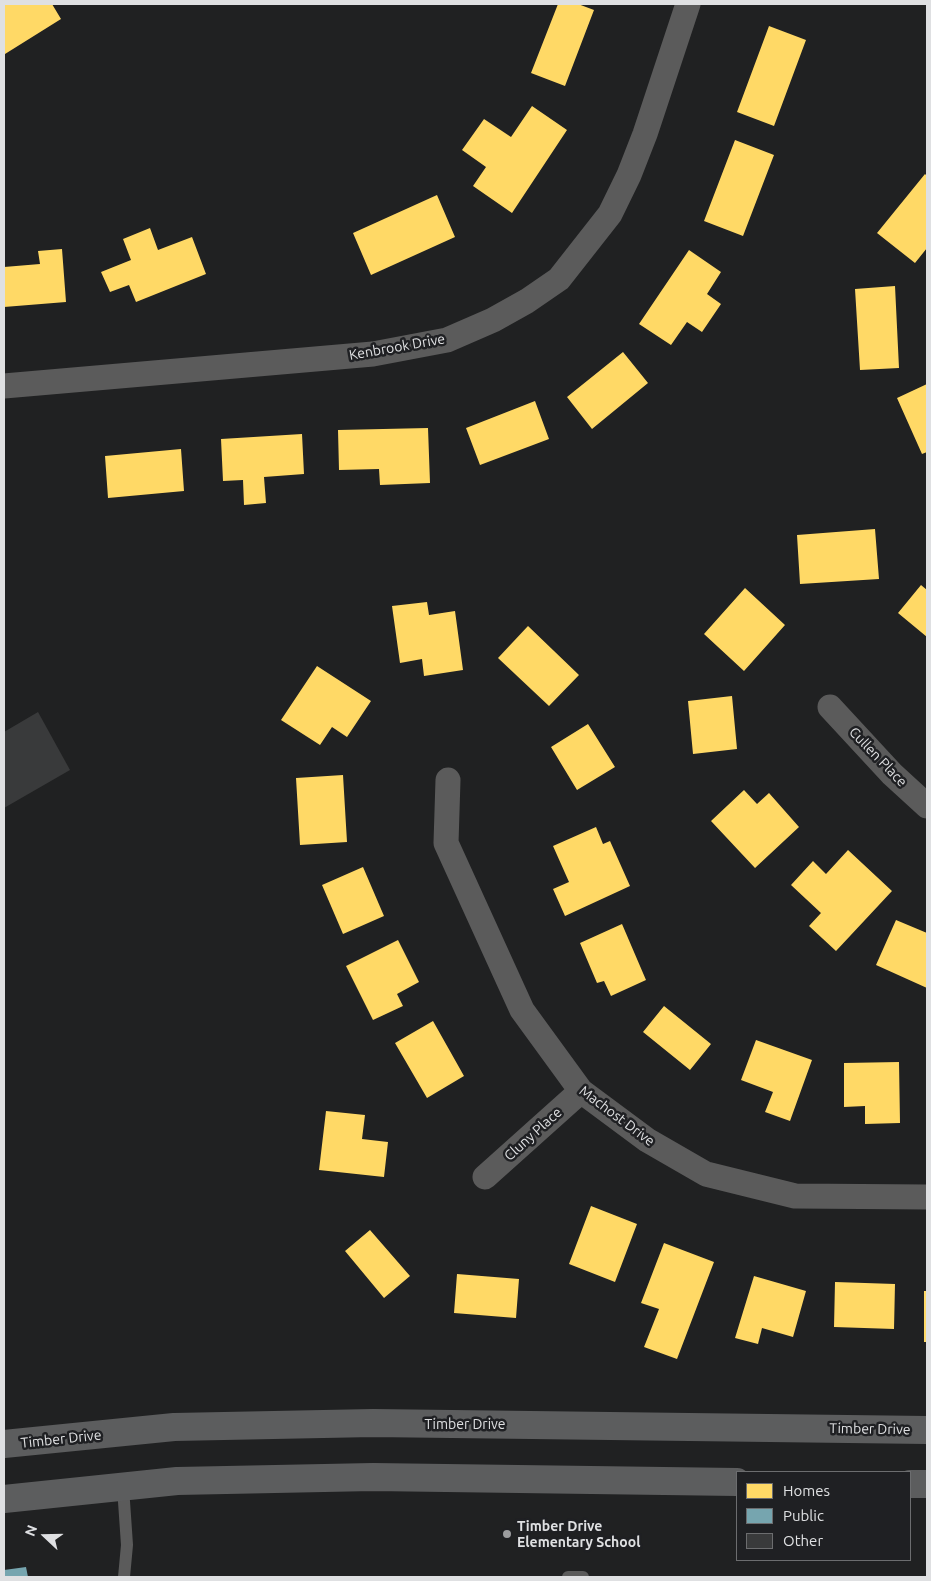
<!DOCTYPE html>
<html>
<head>
<meta charset="utf-8">
<style>
  body { margin:0 }
  #map { position:relative; width:931px; height:1581px; overflow:hidden; background:#202122; font-family:Ubuntu,sans-serif }
  canvas { display:block }
  .frame { position:absolute; inset:0; border:5px solid #dfe0e2; pointer-events:none }
  .legend { position:absolute; left:736px; top:1471px; width:175px; height:90px; box-sizing:border-box; background:#1f2023; border:1px solid #6c6d6f; margin:0; padding:6px 9px; list-style:none; font-size:15px; color:#dfe0e2 }
  .legend li { display:flex; align-items:center; gap:10px; height:25px }
  .legend b { width:25px; border:1px solid #6c6d6f }
  .north { position:absolute; left:20px; top:1511px; width:50px; height:50px; -webkit-text-stroke:4px #1f2023; paint-order:stroke; rotate:291deg; font-size:14px; font-weight:700; line-height:20px; text-align:center; color:#dfe0e2 }
  .north::after { content:''; display:block; margin:auto; width:18px; height:22px; background:#dfe0e2; clip-path:polygon(50% 0,100% 100%,50% 72%,0 100%) }
</style>
</head>
<body>
<div id="map">
<canvas width="931" height="1581"></canvas>
<div class="frame"></div>
<ul class="legend">
<li><b style="height:14px;background:#ffd966"></b>Homes</li>
<li><b style="height:14px;background:#76a5af"></b>Public</li>
<li><b style="height:14px;background:#393a3b"></b>Other</li>
</ul>
<div class="north">N</div>
</div>
<script>
const ctx = document.querySelector('canvas').getContext('2d');
ctx.lineJoin = 'round';
function fill(path, color) { ctx.fillStyle = color; ctx.fill(path, 'evenodd'); }
const toPath = rows => new Path2D(rows.map(r => 'M' + r).join(''));
function trace(path, color, width, dash) { ctx.strokeStyle = color; ctx.lineWidth = width; ctx.lineCap = dash ? 'butt' : 'round'; ctx.setLineDash(dash || []); ctx.stroke(path); }
function label(font, color, halo, rows, align = 'center') {
  ctx.font = font + ' Ubuntu,sans-serif'; ctx.lineWidth = 5; ctx.setLineDash([]); ctx.textBaseline = 'middle'; ctx.strokeStyle = halo; ctx.fillStyle = color; for (const [text, x, y, turn = 0] of rows) {
    ctx.save(); ctx.translate(x, y); ctx.rotate((+turn || 0) * Math.PI / 180); ctx.textAlign = isNaN(turn) ? turn : align; if (halo) ctx.strokeText(text, 0, 0); ctx.fillText(text, 0, 0); ctx.restore();
  }
}
fill(toPath([
  [4,4,52,4,61,19,5,54],
  [558,4,578,4,594,10,565,86,531,73],
  [769,26,806,40,774,126,737,112],
  [532,106,567,130,512,213,473,186,486,167,462,150,484,119,511,137],
  [735,140,774,155,743,236,704,221],
  [925,174,927,176,927,248,915,263,877,233],
  [437,195,455,237,371,275,353,233],
  [150,228,158,250,192,237,206,274,136,302,129,285,110,292,101,272,131,260,123,239],
  [62,249,66,302,4,307,4,267,40,264,38,251],
  [689,250,721,272,707,294,721,304,702,332,687,322,671,345,639,324],
  [895,286,899,368,860,370,855,289],
  [623,352,648,383,592,429,567,397],
  [927,384,927,452,922,454,897,398],
  [535,401,549,439,480,465,466,428],
  [428,428,430,483,380,485,379,469,339,470,338,430],
  [302,434,304,474,264,477,266,503,244,505,243,480,223,481,221,439],
  [181,449,184,491,108,498,105,456],
  [875,529,879,579,800,584,797,535],
  [921,585,927,590,927,637,898,613],
  [745,588,785,625,744,671,704,634],
  [427,602,429,615,455,611,463,670,424,676,422,659,400,663,392,606],
  [528,626,579,675,549,706,498,658],
  [317,666,371,701,347,737,332,727,320,745,281,720],
  [732,696,737,749,693,754,688,701],
  [588,724,615,767,577,790,551,747],
  [343,775,347,842,300,845,296,778],
  [744,790,757,804,769,793,799,827,755,868,711,821],
  [596,827,603,844,610,841,630,886,565,916,553,889,569,882,553,846],
  [848,850,892,891,836,951,809,926,821,913,791,885,813,861,826,874],
  [363,867,384,916,343,934,322,885],
  [896,920,927,933,927,988,876,965],
  [622,924,646,980,611,996,604,981,597,983,580,943],
  [398,940,419,982,397,994,403,1006,373,1020,346,966],
  [664,1006,711,1044,690,1070,643,1032],
  [433,1021,464,1076,427,1098,395,1043],
  [756,1040,812,1060,790,1121,765,1112,773,1092,741,1080],
  [899,1062,900,1123,865,1124,865,1106,844,1107,844,1063],
  [326,1111,365,1115,362,1139,388,1142,384,1177,319,1170],
  [591,1206,637,1224,615,1282,569,1264],
  [370,1230,410,1276,384,1298,345,1251],
  [664,1243,714,1262,677,1359,644,1347,659,1309,641,1303],
  [457,1274,519,1279,516,1318,454,1313],
  [754,1276,806,1291,793,1337,762,1328,758,1344,735,1338],
  [835,1282,895,1284,894,1329,834,1327],
  [924,1291,927,1291,927,1342,924,1342]
]), '#ffd966');
fill(toPath([
  [26,1567,28,1577,4,1577,4,1570]
]), '#76a5af');
fill(toPath([
  [38,712,70,770,4,808,4,732]
]), '#393a3b');
trace(toPath([
  [123,1487,127,1545,124,1577],
  [568,1577,583,1577]
]), '#5b5b5b', 12);
trace(toPath([
  [4,386,373,354,447,340,493,320,527,301,559,279,610,214,629,175,645,134,688,4],
  [830,707,892,774,927,806],
  [448,780,446,843,522,1010,581,1091,647,1140,706,1174,795,1196,927,1197],
  [485,1177,581,1091]
]), '#5b5b5b', 25);
trace(toPath([
  [4,1444,174,1427,373,1423,927,1430],
  [910,1484,927,1484],
  [4,1499,177,1481,373,1477,737,1482]
]), '#5c5d5e', 28);
for (const [x, y, r, color] of [
  [507,1534,5,"#9c9d9f"]
]) { const dot = new Path2D(); dot.arc(x, y, r, 0, 2 * Math.PI); ctx.fillStyle = color; ctx.fill(dot); trace(dot, '#1f2023', 2); }
label('14px', '#dfe0e2', '#1f2023', [
  ["Kenbrook Drive",397,347,-10],
  ["Cullen Place",878,757,46],
  ["Machost Drive",617,1116,37],
  ["Cluny Place",533,1134,-42],
  ["Timber Drive",465,1424],
  ["Timber Drive",870,1429,1],
  ["Timber Drive",61,1439,-6]
]);
label('bold 14px', '#dfe0e2', '#1f2023', [
  ["Timber Drive",517,1526],
  ["Elementary School",517,1542]
], 'left');
</script>
</body>
</html>
